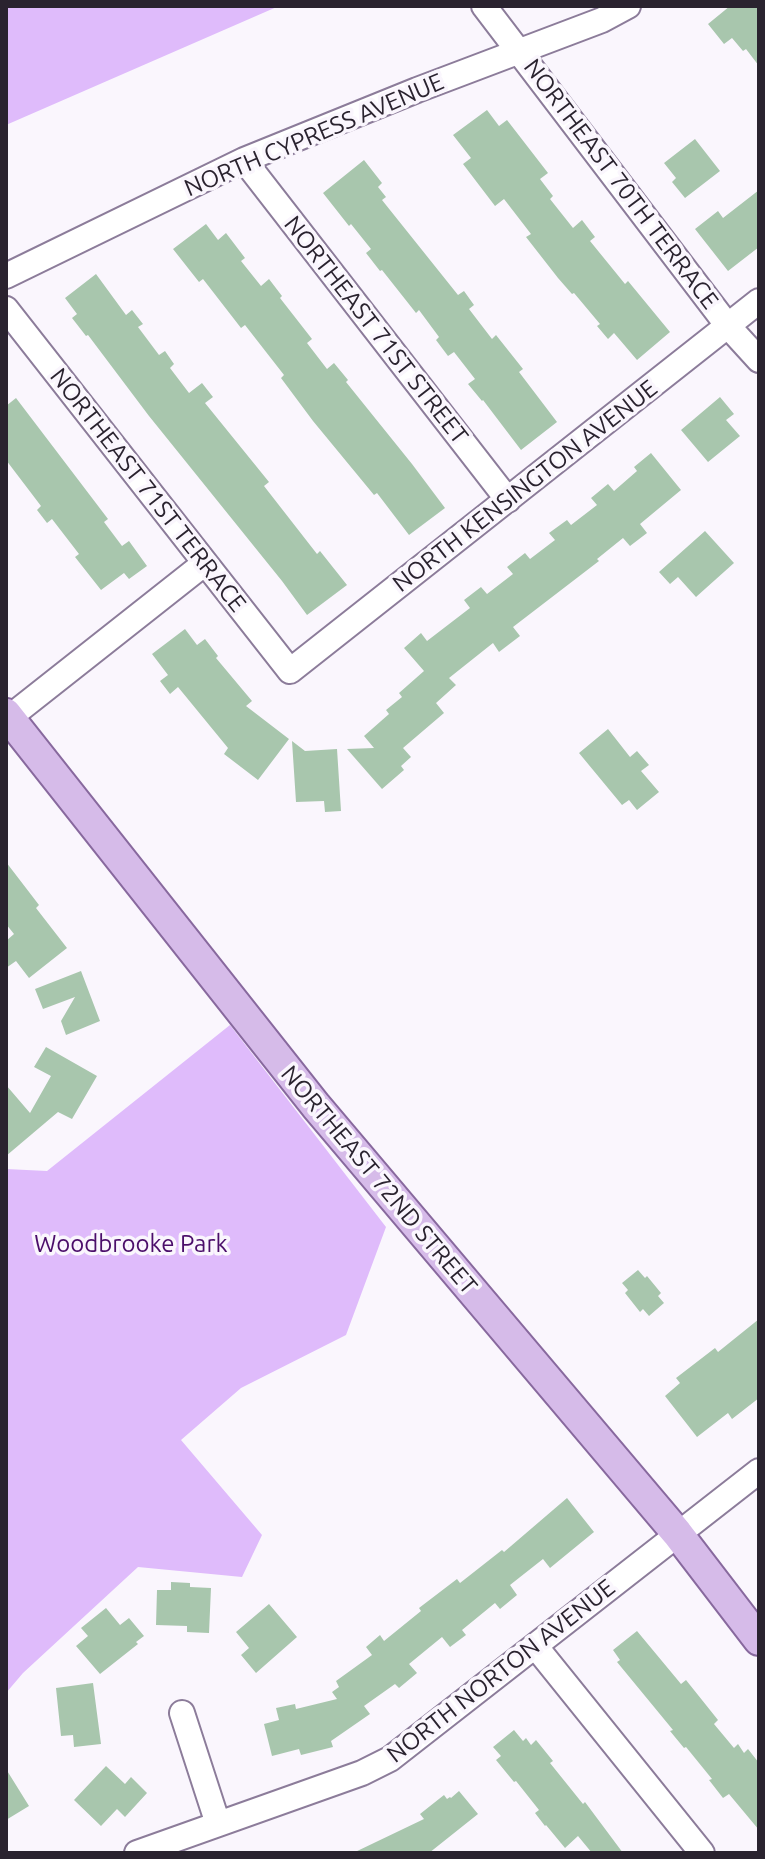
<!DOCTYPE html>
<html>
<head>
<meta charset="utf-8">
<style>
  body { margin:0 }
  #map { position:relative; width:765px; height:1859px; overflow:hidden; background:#faf6fd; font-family:Ubuntu,sans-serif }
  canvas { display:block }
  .frame { position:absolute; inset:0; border:8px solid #2a232f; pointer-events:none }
</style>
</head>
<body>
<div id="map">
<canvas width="765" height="1859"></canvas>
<div class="frame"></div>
</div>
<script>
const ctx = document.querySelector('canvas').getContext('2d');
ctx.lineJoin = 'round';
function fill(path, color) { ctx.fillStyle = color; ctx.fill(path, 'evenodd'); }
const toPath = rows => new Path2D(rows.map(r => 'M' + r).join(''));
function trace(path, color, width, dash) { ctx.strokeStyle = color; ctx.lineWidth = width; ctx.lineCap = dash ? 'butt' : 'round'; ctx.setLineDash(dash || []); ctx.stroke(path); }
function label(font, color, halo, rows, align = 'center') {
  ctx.font = font + ' Ubuntu,sans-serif'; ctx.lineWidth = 7; ctx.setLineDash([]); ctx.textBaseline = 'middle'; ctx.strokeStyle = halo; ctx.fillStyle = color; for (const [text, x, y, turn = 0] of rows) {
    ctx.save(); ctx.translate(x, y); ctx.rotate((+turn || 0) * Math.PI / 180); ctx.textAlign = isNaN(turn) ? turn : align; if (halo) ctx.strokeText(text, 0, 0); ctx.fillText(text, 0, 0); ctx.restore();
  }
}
fill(toPath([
  [6,6,279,6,6,125],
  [230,1025,386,1227,346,1335,241,1388,181,1440,262,1535,242,1577,138,1567,23,1673,6,1693,6,1169,47,1171]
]), '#dfbbfb');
fill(toPath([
  [730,6,759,6,759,66,746,49,743,51,732,38,724,44,708,24],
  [487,110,499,126,507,120,548,173,540,179,553,196,550,199,573,228,582,220,595,237,590,241,625,284,628,281,670,332,637,360,614,333,608,339,597,326,600,324,574,293,572,294,558,278,526,237,531,234,504,199,495,206,463,164,471,158,453,135],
  [695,139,720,171,685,198,672,182,676,178,664,163],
  [364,160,382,183,378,187,386,197,382,200,458,295,464,291,474,305,469,309,492,339,496,335,523,369,519,372,557,422,521,450,483,400,482,401,468,384,475,379,454,352,448,356,436,340,439,337,419,310,416,313,382,270,380,271,366,253,371,249,351,224,349,226,323,193],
  [759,190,759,247,728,271,695,229,718,211,723,218],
  [206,224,218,240,226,233,245,258,241,261,261,286,269,279,282,296,280,298,312,339,307,343,327,369,334,363,348,380,346,382,412,464,445,508,409,535,377,493,374,495,313,421,281,378,284,375,245,325,241,328,203,279,199,282,173,249],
  [96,274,126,315,132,310,143,324,138,327,159,355,165,351,174,364,170,368,189,393,202,383,213,397,205,403,269,482,264,486,317,554,320,551,347,585,307,615,282,581,149,416,88,335,86,336,72,318,77,314,65,298],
  [720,397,734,414,726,420,740,436,708,462,681,430],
  [16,398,108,519,104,522,122,546,129,541,147,566,129,579,124,573,101,590,75,557,79,554,52,519,47,523,37,510,41,506,6,460,6,406],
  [651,453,681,490,640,524,647,533,630,546,623,538,597,559,599,561,513,627,520,636,499,652,493,643,449,678,456,685,436,703,444,713,403,748,411,757,401,766,404,770,382,789,347,749,374,748,364,736,389,714,386,710,402,697,399,693,424,671,404,648,421,633,427,641,470,608,464,600,481,587,487,594,513,574,507,567,525,553,530,559,555,540,549,533,567,520,571,525,597,505,591,498,608,484,614,491,637,471,634,467],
  [705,531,734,563,696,597,678,577,670,584,659,572],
  [185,629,197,645,205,639,218,656,216,658,252,701,246,706,289,739,258,780,224,754,228,748,178,687,170,694,160,681,168,675,152,654],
  [608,729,630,757,637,751,649,765,641,771,659,792,637,810,629,800,622,805,579,753],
  [292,741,305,751,337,749,341,811,325,812,324,801,296,802],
  [6,862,39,905,36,908,67,948,29,978,16,961,6,968,6,941,14,934,6,924],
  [81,971,100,1021,66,1035,61,1021,75,997,43,1009,35,989],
  [46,1047,97,1076,72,1119,58,1112,6,1156,6,1085,30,1113,51,1076,34,1067],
  [638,1270,645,1278,647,1276,661,1293,658,1296,664,1303,649,1316,643,1309,640,1312,625,1293,628,1290,622,1283],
  [759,1319,759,1398,732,1419,728,1413,697,1437,665,1396,680,1383,676,1378,715,1348,718,1352],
  [567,1498,594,1532,550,1568,543,1559,510,1585,517,1595,500,1609,495,1603,462,1630,466,1635,450,1647,442,1637,409,1664,417,1673,399,1688,395,1684,364,1706,370,1714,331,1741,333,1747,301,1755,299,1749,272,1756,264,1724,279,1720,276,1708,295,1704,296,1709,337,1699,332,1692,339,1687,336,1681,372,1655,366,1647,380,1635,384,1641,421,1611,419,1608,457,1579,460,1583,502,1550,504,1552],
  [171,1582,190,1583,190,1587,211,1588,209,1633,187,1632,187,1626,156,1625,157,1590,171,1590],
  [269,1604,297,1637,256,1673,241,1655,249,1648,236,1632],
  [106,1608,120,1625,129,1618,144,1636,136,1642,138,1644,100,1674,76,1646,88,1636,81,1628],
  [637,1631,681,1684,686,1680,718,1720,714,1724,734,1748,738,1744,744,1753,748,1749,759,1763,759,1830,729,1794,723,1798,709,1780,712,1779,686,1747,684,1748,670,1731,673,1730,617,1662,620,1660,613,1650],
  [93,1683,101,1744,74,1747,73,1735,61,1736,56,1688],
  [514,1730,523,1741,526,1738,531,1745,536,1740,553,1761,550,1763,583,1804,585,1802,623,1853,592,1853,578,1836,565,1848,546,1825,545,1826,535,1813,539,1810,516,1781,514,1782,496,1760,501,1756,493,1747],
  [106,1766,125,1784,131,1777,147,1793,125,1817,117,1809,101,1826,74,1800],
  [6,1769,29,1806,6,1820],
  [459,1791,478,1814,429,1853,353,1853,424,1819,420,1814,444,1795,447,1799,450,1797,451,1798]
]), '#a8c6ad');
const minor = toPath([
  [484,6,728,326,759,360],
  [244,160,508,500],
  [6,276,244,160,417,90,602,20,628,6],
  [6,309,290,671,759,301],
  [6,720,205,563],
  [536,1647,702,1853],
  [182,1713,218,1824],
  [137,1853,362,1773,390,1759,759,1471]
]);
const major = toPath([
  [6,714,316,1106,677,1533,759,1640]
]);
trace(minor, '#8c7c9a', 28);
trace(major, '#88699e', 34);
trace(minor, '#fff', 24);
trace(major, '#d6bbe9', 30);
label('24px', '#2a232f', '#faf6fd', [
  ["NORTH CYPRESS AVENUE",314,135,-23],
  ["NORTHEAST 70TH TERRACE",621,184,53],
  ["NORTHEAST 71ST STREET",376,330,52],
  ["NORTH KENSINGTON AVENUE",525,486,-38],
  ["NORTHEAST 71ST TERRACE",148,490,52],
  ["NORTHEAST 72ND STREET",379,1180,50],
  ["NORTH NORTON AVENUE",501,1671,-38]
]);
label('24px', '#4b0e6a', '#faf6fd', [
  ["Woodbrooke Park",131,1244]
]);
</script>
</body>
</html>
